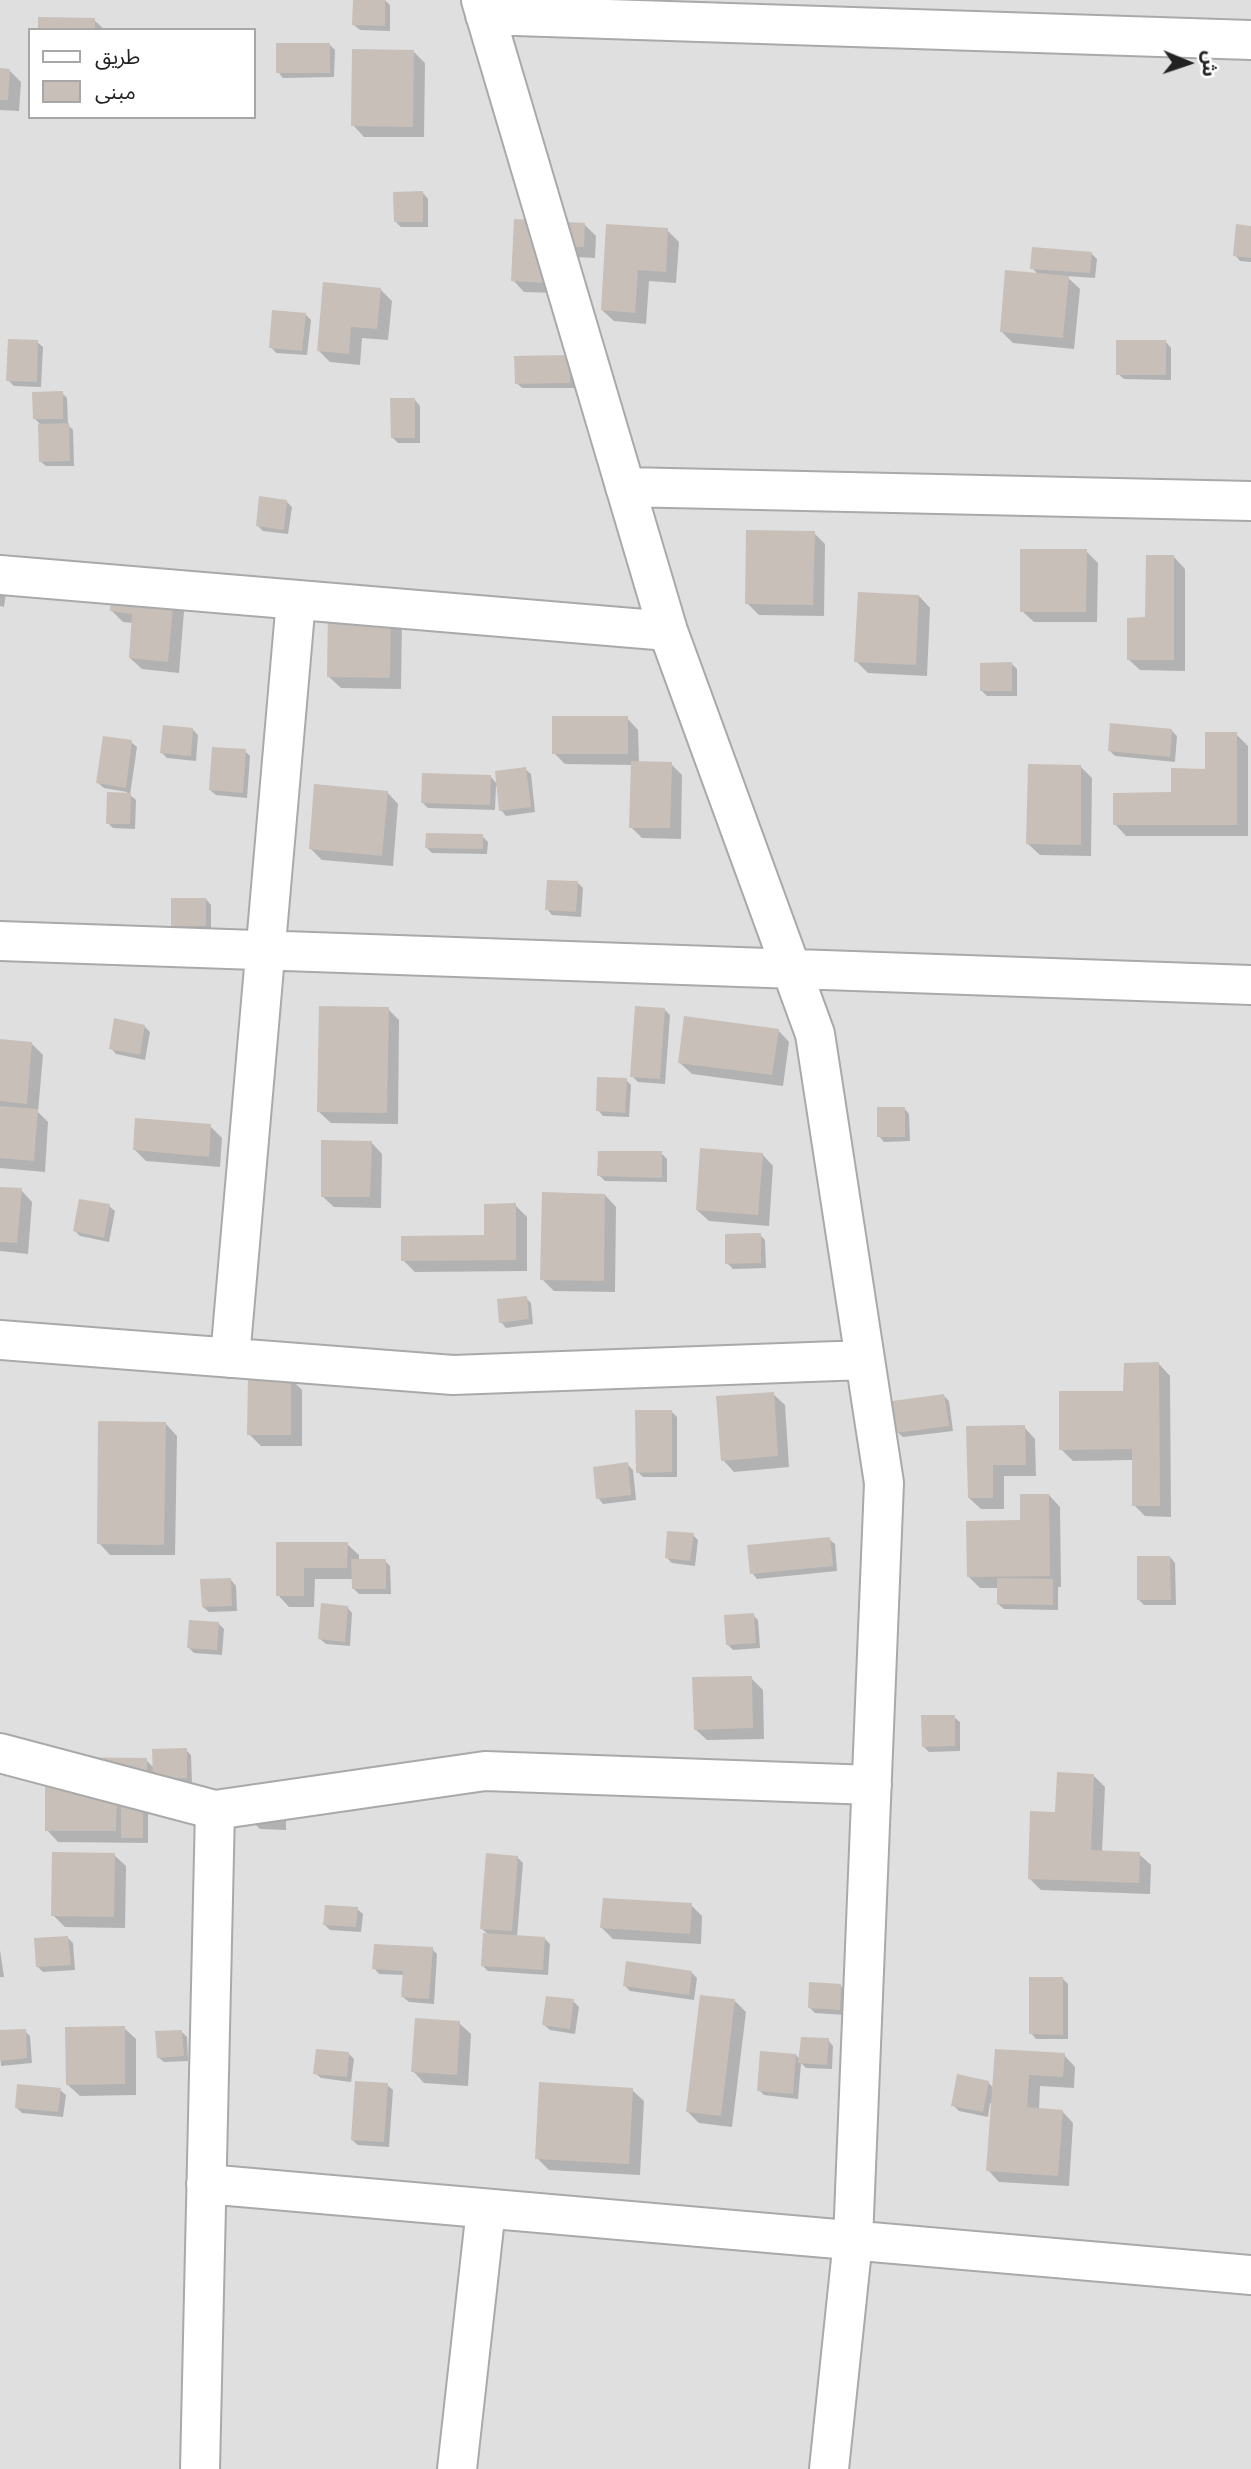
<!DOCTYPE html>
<html>
<head>
<meta charset="utf-8">
<style>
  body { margin:0 }
  #map { position:relative; width:1251px; height:2469px; overflow:hidden; background:#f2efe9; font-family:Montserrat,"Noto Sans Arabic",sans-serif }
  canvas { display:block }
  .legend { position:absolute; left:28px; top:28px; width:228px; height:91px; box-sizing:border-box; background:#fff; border:2px solid #a7a7a7; margin:0; padding:9px 12px; list-style:none; font-size:21px; color:#222 }
  .legend li { display:flex; align-items:center; gap:14px; height:35px }
  .legend b { width:35px; border:2px solid #a7a7a7 }
  .north { position:absolute; left:1153px; top:28px; width:70px; height:70px; -webkit-text-stroke:5px #fff; paint-order:stroke; rotate:92deg; font-size:19px; font-weight:700; line-height:28px; text-align:center; color:#222 }
  .north::after { content:''; display:block; margin:auto; width:24px; height:32px; background:#222; clip-path:polygon(50% 0,100% 100%,50% 72%,0 100%) }
</style>
</head>
<body>
<div id="map">
<canvas width="1251" height="2469"></canvas>
<ul class="legend">
<li><b style="height:9px;background:#fff"></b>طريق</li>
<li><b style="height:19px;background:#c7bfb8"></b>مبنى</li>
</ul>
<div class="north">ش</div>
</div>
<script>
const ctx = document.querySelector('canvas').getContext('2d');
ctx.lineJoin = 'round';
function fill(path, color) { ctx.fillStyle = color; ctx.fill(path, 'evenodd'); }
const toPath = rows => new Path2D(rows.map(r => 'M' + r).join(''));
function trace(path, color, width, dash) { ctx.strokeStyle = color; ctx.lineWidth = width; ctx.lineCap = dash ? 'butt' : 'round'; ctx.setLineDash(dash || []); ctx.stroke(path); }
fill(toPath([
  [0,0,1251,0,1251,2469,0,2469],
  [30,30,254,30,254,117,30,117]
]), '#e0dfdf');
fill(toPath([
  [355,0,385,0,390,5,390,31,360,30,354,25],
  [94,20,105,30,39,30],
  [329,44,335,50,334,77,283,78,278,72],
  [414,52,425,63,424,137,364,137,353,125],
  [0,70,10,71,21,82,19,111,0,110],
  [423,193,428,199,428,227,401,227,395,221],
  [584,224,596,236,595,258,559,256,557,293,524,292,513,280],
  [1251,228,1251,262,1240,261,1235,255],
  [667,230,679,242,676,283,649,281,646,324,614,321,602,310],
  [1091,253,1097,259,1095,278,1066,276,1080,289,1074,349,1013,343,1002,332,1039,275,1032,268],
  [380,289,392,301,388,340,362,338,360,365,330,362,319,351],
  [305,314,311,320,307,355,276,353,271,347],
  [37,342,43,347,41,387,14,386,8,380],
  [1166,342,1171,348,1171,380,1124,379,1118,374],
  [574,362,575,388,522,388,517,383],
  [62,393,67,398,68,425,73,430,74,466,46,466,40,461,42,426,35,419],
  [415,400,420,406,420,443,398,443,392,437],
  [286,501,292,507,288,534,263,531,258,526],
  [814,533,825,544,824,616,759,615,747,603],
  [1086,551,1098,563,1097,622,1034,622,1022,611],
  [1174,557,1185,569,1185,671,1140,670,1128,659],
  [0,572,8,578,4,607,0,606],
  [919,596,930,608,927,676,868,673,856,661],
  [185,599,179,673,142,669,130,658,133,623,123,622,112,611],
  [330,609,402,621,401,689,341,688,329,677],
  [1012,664,1017,669,1017,696,987,696,981,690],
  [627,718,638,730,639,763,671,764,682,775,681,839,642,838,631,827,633,765,565,764,554,753],
  [192,729,198,735,196,761,167,758,162,753],
  [1171,730,1177,736,1175,762,1115,756,1110,751],
  [1236,734,1248,746,1248,836,1126,836,1115,824,1172,794,1207,771],
  [131,742,137,747,130,795,136,800,135,829,113,828,108,823,127,792,104,788,98,783],
  [245,751,250,756,247,798,216,795,210,790],
  [1080,766,1092,778,1091,856,1040,855,1028,844],
  [525,769,531,774,535,812,506,816,501,810,498,785,496,786,495,810,428,808,422,802,491,777,498,785],
  [387,792,398,804,393,866,322,860,311,849],
  [482,836,488,842,487,854,432,853,427,848],
  [578,883,583,888,581,917,552,915,547,909],
  [206,899,211,905,211,931,178,931,173,926],
  [388,1009,399,1020,398,1124,331,1123,319,1112],
  [665,1010,670,1015,665,1084,638,1082,632,1076],
  [144,1026,150,1032,145,1060,116,1054,111,1048],
  [778,1030,789,1042,783,1086,692,1074,680,1063],
  [0,1041,31,1043,43,1055,38,1112,48,1122,45,1172,0,1168],
  [626,1080,631,1085,629,1117,603,1116,598,1110],
  [904,1108,909,1114,910,1141,884,1142,879,1136],
  [210,1126,222,1138,220,1167,146,1161,135,1150],
  [371,1142,382,1154,381,1208,334,1207,322,1196],
  [661,1153,667,1159,667,1182,605,1181,599,1175],
  [762,1154,773,1166,769,1226,709,1221,697,1210],
  [0,1189,21,1190,32,1202,28,1254,0,1251],
  [605,1195,616,1207,615,1292,554,1291,542,1279],
  [515,1205,527,1217,527,1271,415,1272,403,1260,486,1237],
  [109,1206,115,1211,109,1242,80,1236,75,1231],
  [760,1235,765,1240,766,1268,733,1269,727,1263],
  [526,1298,531,1303,533,1324,506,1328,501,1322],
  [1159,1364,1170,1376,1171,1517,1145,1516,1134,1505,1133,1460,1073,1461,1061,1449],
  [290,1378,302,1390,302,1446,261,1446,249,1434],
  [773,1394,785,1405,789,1467,734,1472,723,1460],
  [944,1396,949,1401,953,1431,903,1437,897,1432],
  [672,1412,677,1417,677,1477,643,1477,638,1472],
  [166,1424,177,1436,175,1555,110,1555,99,1543],
  [1024,1427,1035,1439,1036,1476,1004,1476,1004,1509,981,1509,969,1498,968,1428],
  [627,1464,633,1470,636,1500,603,1504,598,1498],
  [1049,1495,1060,1507,1061,1587,1058,1587,1058,1610,1004,1609,998,1604,998,1588,980,1588,968,1576],
  [693,1535,698,1540,695,1566,672,1563,667,1558],
  [829,1539,835,1544,837,1571,757,1579,752,1573],
  [278,1544,347,1544,359,1555,359,1561,385,1561,390,1566,391,1594,359,1594,354,1589,354,1579,315,1579,314,1607,289,1607,278,1595],
  [1170,1557,1175,1563,1176,1605,1144,1605,1139,1600],
  [231,1580,236,1586,237,1611,209,1612,203,1607],
  [347,1607,352,1613,350,1646,326,1644,320,1639],
  [753,1615,758,1620,760,1648,733,1650,728,1645],
  [218,1623,224,1629,222,1655,194,1653,189,1648],
  [751,1678,763,1690,764,1739,707,1740,695,1729],
  [954,1717,960,1722,960,1751,929,1752,924,1747],
  [186,1750,191,1755,192,1783,160,1784,148,1811,148,1843,58,1842,47,1830,146,1760,154,1768],
  [1093,1775,1105,1787,1102,1852,1139,1854,1151,1865,1150,1894,1041,1890,1030,1879,1057,1814],
  [255,1798,286,1804,286,1830,260,1829,255,1824],
  [114,1855,126,1866,125,1928,65,1927,53,1915],
  [517,1857,523,1863,517,1937,545,1939,550,1944,548,1975,488,1971,483,1966,489,1935,482,1929],
  [691,1905,702,1916,701,1944,613,1939,602,1928],
  [357,1909,363,1914,361,1932,330,1930,325,1925],
  [68,1938,73,1943,75,1970,43,1972,37,1966],
  [432,1949,437,1954,434,2004,409,2002,403,1997,404,1975,379,1974,374,1968],
  [0,1950,4,1977,0,1977],
  [691,1972,697,1978,694,2000,630,1991,625,1986],
  [1063,1979,1068,1984,1068,2039,1036,2039,1031,2033],
  [841,1986,846,1991,845,2015,815,2013,810,2008],
  [573,2001,579,2007,575,2034,550,2030,544,2025],
  [735,2001,746,2012,732,2127,699,2123,688,2112],
  [459,2023,471,2034,468,2086,424,2083,413,2071],
  [124,2028,136,2039,136,2095,80,2096,68,2085],
  [25,2031,30,2036,32,2063,1,2066,0,2032],
  [182,2032,187,2037,188,2061,164,2062,158,2057],
  [828,2040,833,2046,832,2069,806,2068,801,2063,798,2099,764,2095,759,2090,796,2055,800,2060],
  [348,2053,354,2059,351,2082,321,2078,315,2073],
  [1064,2055,1075,2067,1074,2088,1040,2086,1039,2110,1062,2111,1073,2123,1069,2186,999,2182,988,2170,993,2104,990,2103,988,2117,959,2111,953,2105,988,2082,994,2089],
  [387,2085,393,2090,389,2147,358,2145,352,2140],
  [60,2090,66,2095,63,2117,22,2113,17,2108],
  [632,2090,644,2101,640,2175,549,2170,537,2158]
]), '#0003');
fill(toPath([
  [353,0,385,0,385,26,352,25],
  [38,17,95,18,95,30,38,30],
  [276,43,330,43,330,73,276,73],
  [352,49,414,50,413,127,351,126],
  [0,68,10,69,8,100,0,100],
  [423,191,423,222,394,222,393,192],
  [514,219,585,223,584,247,548,245,546,283,511,281],
  [606,224,668,228,666,272,638,270,635,313,601,310],
  [1236,224,1251,226,1251,258,1233,256],
  [1032,247,1092,252,1090,273,1030,269],
  [1005,270,1069,276,1063,338,1000,332],
  [323,282,381,288,377,329,351,327,349,354,317,351],
  [272,310,306,313,302,351,269,348],
  [8,339,38,340,37,382,6,381],
  [1116,340,1166,340,1166,375,1116,375],
  [570,355,570,383,515,384,514,356],
  [63,391,63,419,33,419,32,392],
  [390,398,415,398,415,438,391,438],
  [69,423,70,461,39,462,38,424],
  [259,496,287,500,284,530,256,526],
  [746,530,815,531,813,605,745,604],
  [1020,549,1087,549,1086,612,1020,612],
  [1146,555,1174,555,1174,660,1127,660,1127,618,1145,617],
  [113,581,175,586,168,662,129,658,132,614,110,611],
  [858,592,919,595,916,665,854,662],
  [328,607,391,608,390,678,327,677],
  [1012,662,1012,691,980,691,980,663],
  [552,716,628,716,628,754,552,754],
  [1110,723,1172,729,1170,757,1108,751],
  [163,725,193,728,191,756,160,753],
  [1205,732,1237,732,1237,825,1113,825,1113,793,1171,792,1171,768,1205,769],
  [103,736,132,740,126,788,96,783],
  [212,747,246,749,243,793,209,790],
  [631,761,672,762,670,828,629,828],
  [1028,764,1081,765,1081,845,1026,844],
  [526,767,531,807,499,811,495,771],
  [422,773,491,775,490,805,421,803],
  [314,784,388,791,382,856,309,849],
  [107,792,131,793,130,824,106,824],
  [426,833,483,834,483,849,425,848],
  [547,880,578,881,576,912,545,910],
  [171,898,206,898,206,926,171,926],
  [319,1006,389,1007,387,1113,317,1112],
  [635,1006,665,1008,660,1079,630,1077],
  [684,1016,779,1029,772,1075,678,1063],
  [114,1018,145,1025,140,1055,109,1049],
  [0,1039,32,1042,27,1104,0,1101],
  [597,1077,627,1078,625,1113,596,1111],
  [0,1106,38,1109,34,1161,0,1158],
  [877,1107,905,1107,905,1137,877,1137],
  [135,1118,211,1124,209,1157,133,1150],
  [321,1140,372,1141,370,1197,321,1197],
  [700,1148,763,1153,758,1215,696,1210],
  [598,1151,662,1151,662,1178,597,1176],
  [0,1187,22,1188,17,1243,0,1242],
  [542,1192,605,1194,604,1281,540,1280],
  [79,1199,110,1204,104,1238,73,1231],
  [516,1203,516,1260,401,1261,401,1236,484,1235,484,1204],
  [761,1233,761,1263,725,1264,725,1234],
  [527,1296,529,1319,499,1323,497,1299],
  [1159,1362,1160,1506,1132,1506,1132,1449,1059,1450,1059,1391,1123,1391,1124,1363],
  [248,1376,291,1376,291,1435,247,1435],
  [774,1392,778,1456,721,1461,716,1396],
  [944,1394,949,1426,896,1433,892,1401],
  [635,1410,672,1410,672,1472,636,1473],
  [98,1421,166,1422,164,1545,97,1544],
  [1025,1425,1026,1465,993,1465,993,1498,968,1498,966,1426],
  [628,1462,631,1495,596,1499,593,1467],
  [1020,1494,1049,1494,1050,1576,967,1577,966,1521,1020,1520],
  [667,1531,694,1533,690,1561,665,1558],
  [830,1537,833,1566,750,1574,747,1545],
  [276,1542,348,1542,347,1568,304,1568,304,1596,276,1596],
  [1137,1556,1170,1556,1171,1600,1137,1600],
  [351,1559,386,1559,386,1589,352,1589],
  [231,1578,232,1606,202,1607,200,1579],
  [997,1578,1053,1579,1053,1605,997,1604],
  [321,1603,348,1606,345,1642,318,1639],
  [754,1613,756,1643,726,1645,724,1615],
  [189,1620,219,1622,217,1650,187,1648],
  [752,1676,753,1728,694,1730,692,1677],
  [921,1715,955,1715,955,1746,922,1747],
  [187,1748,187,1778,153,1779,152,1749],
  [45,1757,147,1758,147,1795,117,1796,116,1831,45,1831],
  [1057,1772,1094,1774,1091,1850,1140,1852,1139,1883,1028,1879,1030,1811,1055,1812],
  [121,1804,143,1804,143,1838,121,1838],
  [52,1852,115,1853,114,1917,51,1916],
  [486,1853,518,1856,512,1931,480,1929],
  [603,1898,692,1903,690,1934,600,1928],
  [325,1905,358,1907,356,1927,323,1925],
  [483,1933,545,1937,543,1970,481,1966],
  [68,1936,71,1965,36,1967,34,1938],
  [374,1944,433,1947,429,1999,401,1997,403,1971,372,1969],
  [626,1961,692,1971,689,1995,623,1986],
  [1029,1977,1063,1977,1063,2035,1029,2034],
  [809,1982,841,1984,840,2010,808,2008],
  [700,1995,735,1999,721,2116,686,2112],
  [546,1996,574,1999,570,2029,542,2025],
  [415,2018,460,2021,457,2075,411,2072],
  [125,2026,125,2084,66,2085,65,2027],
  [26,2029,27,2058,0,2061,0,2030],
  [182,2030,184,2056,157,2058,155,2031],
  [801,2037,829,2038,827,2065,798,2063],
  [316,2049,349,2052,347,2077,313,2074],
  [995,2049,1065,2053,1063,2077,1029,2075,1027,2107,1063,2110,1058,2176,986,2171],
  [760,2051,796,2054,793,2094,757,2091],
  [957,2074,989,2081,983,2112,951,2106],
  [355,2081,388,2083,384,2142,351,2140],
  [539,2082,633,2088,629,2164,535,2159],
  [17,2084,61,2088,58,2112,15,2108]
]), '#c7bfb8');
const minor = toPath([
  [481,0,668,631,815,1034,884,1483,853,2240,829,2469],
  [485,15,1251,40],
  [625,487,1251,501],
  [0,575,668,631],
  [0,941,1251,985],
  [0,1340,453,1375,865,1360],
  [230,1358,296,600],
  [0,1753,215,1810,485,1771,872,1785],
  [206,2184,1251,2275],
  [200,2469,215,1810],
  [457,2469,486,2209]
]);
trace(minor, '#a9a9a9', 42);
trace(minor, '#fff', 38);
</script>
</body>
</html>
